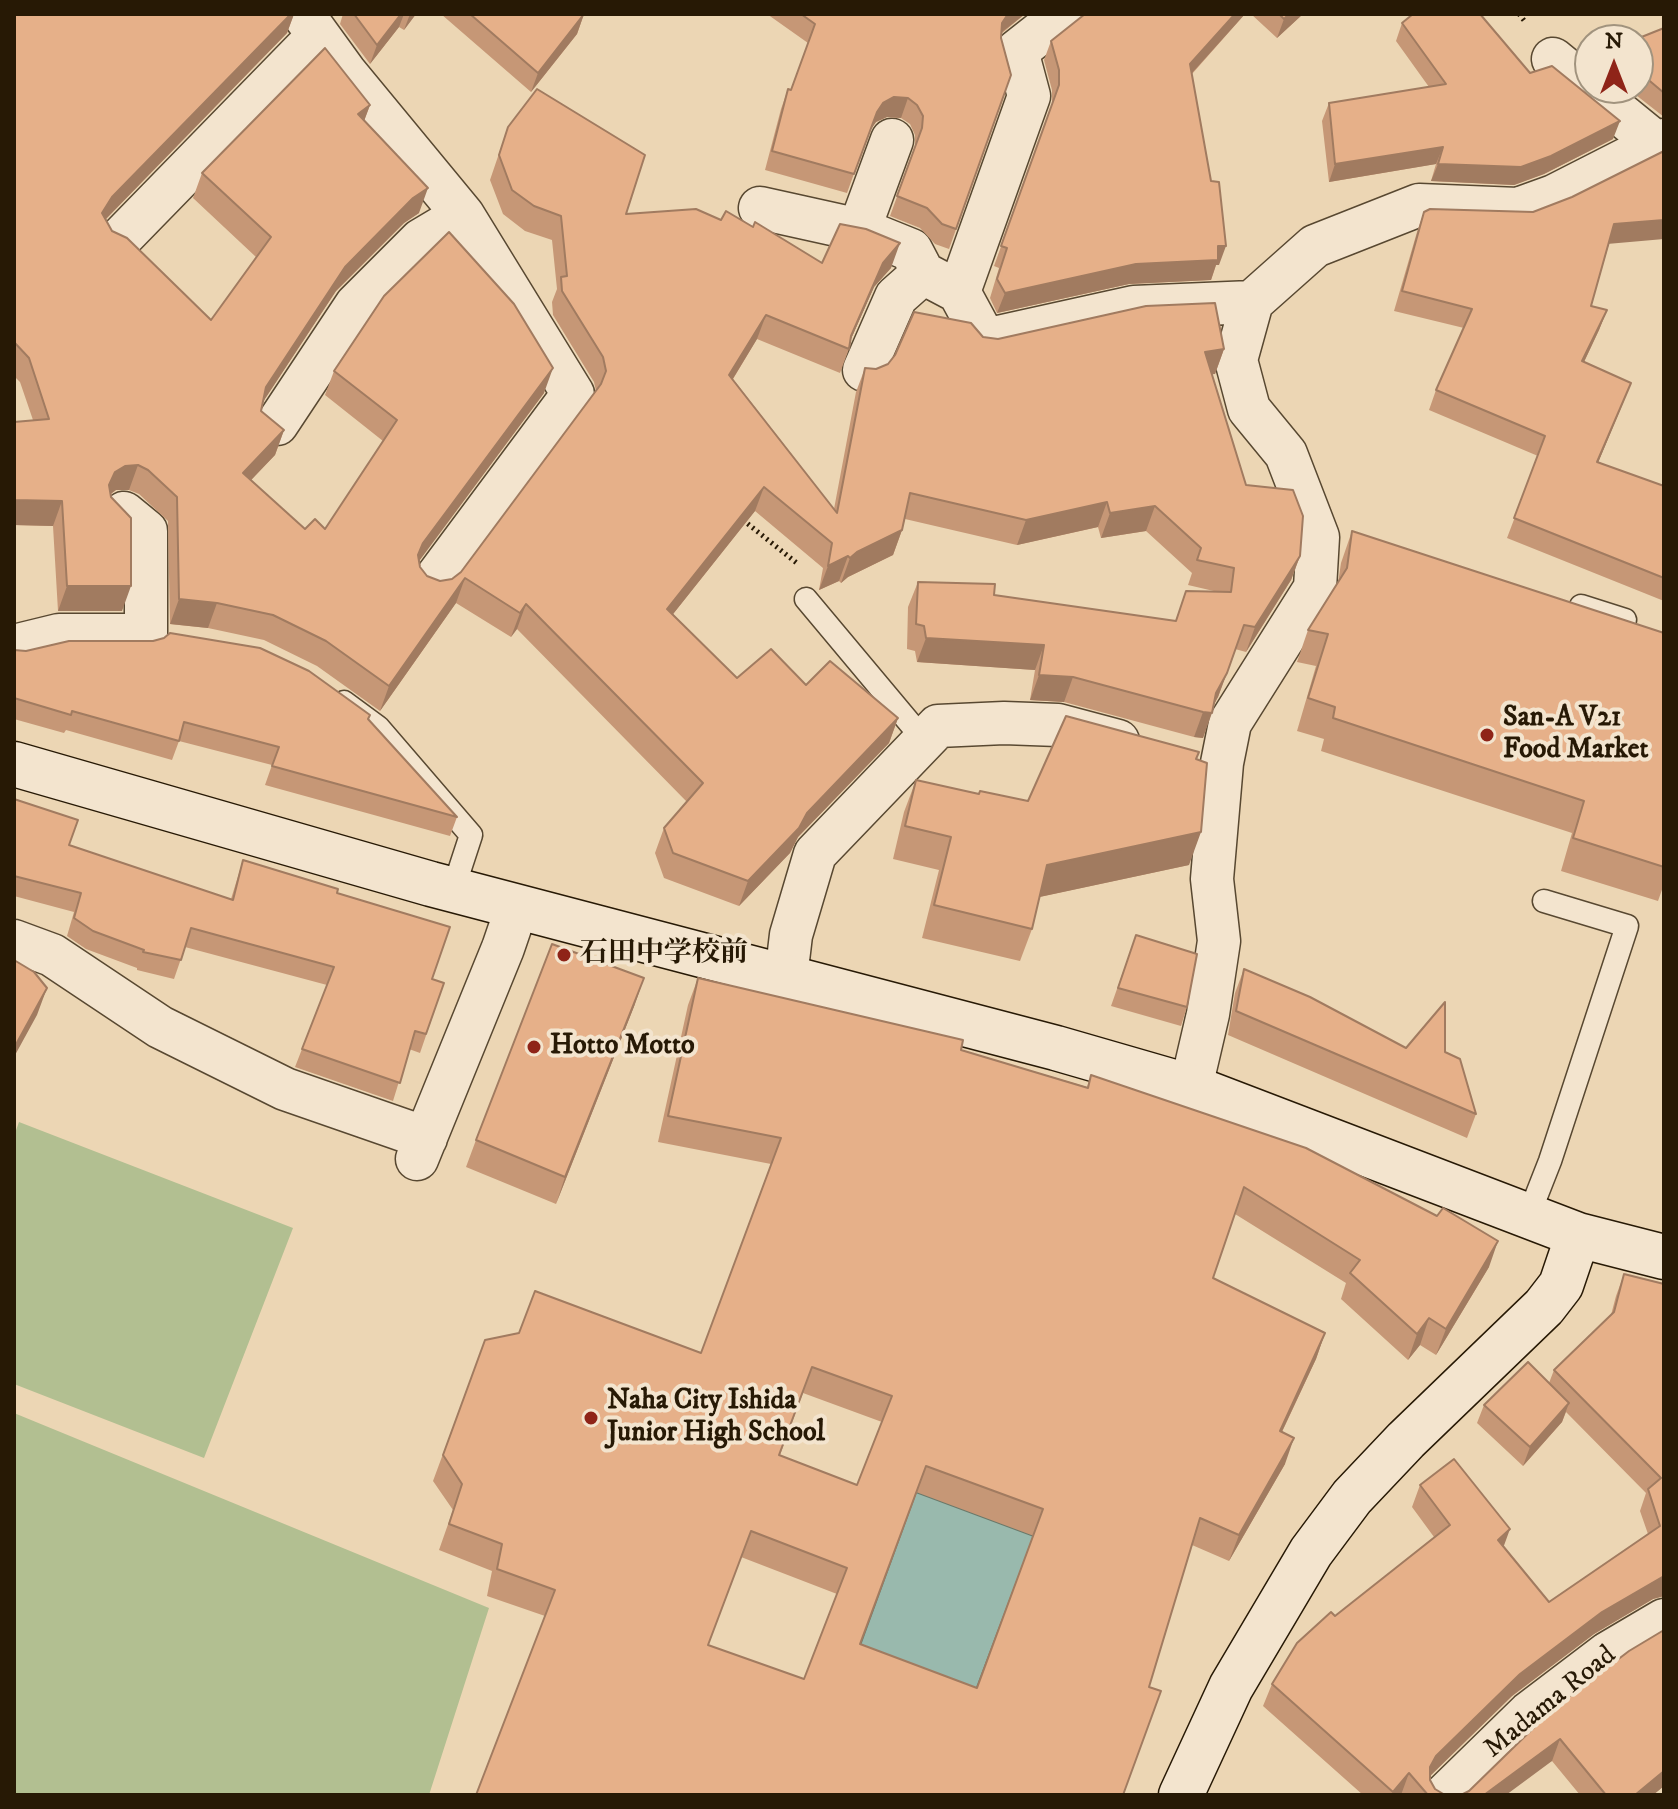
<!DOCTYPE html>
<html>
<head>
<meta charset="utf-8">
<style>
  body { margin:0 }
  #map { position:relative; width:1678px; height:1809px; overflow:hidden; background:#ecd6b4; font-family:"IM FELL DW Pica",serif }
  canvas { display:block }
  .frame { position:absolute; inset:0; border:16px solid #271905; pointer-events:none }
  .north { position:absolute; left:1574px; top:24px; width:80px; height:80px; box-sizing:border-box; background:#f3e4ce; border:2px solid #a1937e; border-radius:50%; rotate:0deg; font-size:22px; font-weight:700; line-height:32px; text-align:center; color:#271905 }
  .north::after { content:''; display:block; margin:auto; width:28px; height:36px; background:#8f2418; clip-path:polygon(50% 0,100% 100%,50% 72%,0 100%) }
</style>
</head>
<body>
<div id="map">
<canvas width="1678" height="1809"></canvas>
<div class="frame"></div>
<div class="north">N</div>
</div>
<script>
const ctx = document.querySelector('canvas').getContext('2d');
ctx.lineJoin = 'round';
function fill(path, color) { ctx.fillStyle = color; ctx.fill(path, 'evenodd'); }
const toPath = rows => new Path2D(rows.map(r => 'M' + r).join(''));
function trace(path, color, width, dash) { ctx.strokeStyle = color; ctx.lineWidth = width; ctx.lineCap = dash ? 'butt' : 'round'; ctx.setLineDash(dash || []); ctx.stroke(path); }
function label(font, color, halo, rows, align = 'center') {
  ctx.font = font + ' "IM FELL DW Pica","Noto Serif JP",serif'; ctx.lineWidth = 8; ctx.setLineDash([]); ctx.textBaseline = 'middle'; ctx.strokeStyle = halo; ctx.fillStyle = color; for (const [text, x, y, turn = 0] of rows) {
    ctx.save(); ctx.translate(x, y); ctx.rotate((+turn || 0) * Math.PI / 180); ctx.textAlign = isNaN(turn) ? turn : align; if (halo) ctx.strokeText(text, 0, 0); ctx.fillText(text, 0, 0); ctx.restore();
  }
}
fill(toPath([
  [19,1122,293,1228,204,1458,14,1384,14,1136],
  [14,1413,489,1608,429,1795,14,1795]
]), '#b2bf91');
const water = toPath([
  [916,1492,1034,1536,967,1714,851,1670,916,1492]
]);
fill(water, '#99b9ad');
trace(water, '#6b796a', 2);
const lane = toPath([
  [806,599,924,740],
  [1581,606,1625,620],
  [344,702,378,727,471,835,453,890],
  [1528,1217,1550,1161,1627,926,1544,901]
]);
const street = toPath([
  [303,14,345,72,463,215,573,394,433,582],
  [1064,14,1017,51,1029,96,959,292,985,340,1134,307,1252,302],
  [1553,59,1656,143],
  [760,208,864,231,911,250,923,273,959,292],
  [859,230,892,140],
  [120,239,318,36],
  [864,370,896,297,923,273],
  [277,424,356,305,421,240,463,215],
  [14,646,59,635,146,635,146,531,124,513],
  [14,941,52,955,160,1027,285,1089,426,1138],
  [786,977,791,935,815,854,938,726,1004,723,1058,725,1118,741],
  [1191,1087,1208,1014,1219,941,1212,879,1222,763,1230,723,1315,588,1318,537,1286,454,1249,409,1236,360,1252,302,1315,246,1419,205,1518,209,1554,196,1664,140],
  [417,1159,503,948,517,907],
  [1445,1795,1529,1713,1608,1653,1664,1620]
]);
const secondary = toPath([
  [14,764,431,884,1056,1048,1191,1087,1578,1235,1664,1257],
  [1181,1795,1231,1687,1311,1552,1352,1497,1406,1440,1544,1307,1561,1285,1578,1235]
]);
trace(lane, '#584831', 25);
trace(street, '#584831', 45);
trace(secondary, '#271905', 47);
trace(toPath([
  [1519,14,1526,23],
  [743,520,798,564]
]), '#271905', 5, [2, 4]);
trace(lane, '#f3e4ce', 22);
trace(street, '#f3e4ce', 42);
trace(secondary, '#f3e4ce', 44);
fill(toPath([
  [14,14,294,14,287,33,106,219,112,231,211,320,256,257,193,198,202,173,370,105,364,121,419,213,404,223,336,291,262,403,261,411,284,430,275,455,251,480,305,529,325,529,383,441,325,395,334,371,544,393,419,560,420,567,427,576,440,581,452,579,461,572,596,391,594,382,553,315,552,302,557,289,552,240,525,231,503,214,490,180,508,127,626,214,721,220,753,227,822,263,891,268,874,287,850,341,849,349,840,373,757,339,733,379,834,509,856,392,865,368,876,369,983,337,998,339,1224,349,1215,374,1212,374,1246,485,1300,556,1291,580,1246,652,1235,649,1218,697,1213,706,1203,738,1194,737,1064,702,1030,700,1035,670,917,662,915,651,907,649,908,607,918,582,994,595,1175,621,1218,592,1188,585,1192,573,1146,531,1101,538,1098,527,1017,545,905,519,902,530,893,555,848,577,841,583,839,581,819,590,823,568,755,511,673,614,737,678,806,685,898,718,889,743,798,837,790,853,739,906,664,878,655,853,664,828,687,802,517,629,511,637,456,603,380,711,317,666,264,640,208,628,170,624,168,521,139,494,129,490,116,490,111,494,122,611,58,611,53,526,14,525,14,422,33,420,20,382,14,376],
  [343,14,416,14,404,30,399,27,370,64,340,24],
  [441,14,584,14,577,34,531,92],
  [767,14,1025,14,1001,34,1001,38,1011,75,949,249,935,244,920,228,890,216,915,147,915,135,910,124,901,118,887,117,876,122,869,132,847,193,765,170,781,109,788,89,791,90,808,43],
  [1085,14,1245,14,1192,74,1219,265,1216,265,1211,280,1129,284,997,313,990,298,999,268,994,266,1052,104,1052,90,1044,60,1051,41],
  [1251,14,1303,14,1277,38],
  [1402,23,1530,73,1613,139,1544,174,1514,185,1431,181,1436,164,1329,182,1322,121,1329,103,1429,87,1396,41],
  [1664,28,1664,117,1627,88,1638,88,1638,40],
  [1424,212,1609,244,1591,306,1607,310,1599,330,1584,362,1631,383,1598,462,1664,486,1664,601,1507,538,1538,456,1429,410,1436,390,1464,328,1394,311,1417,232],
  [1352,531,1664,633,1664,884,1658,901,1561,871,1572,833,1321,751,1324,739,1297,731,1316,666,1297,662,1308,630,1338,583,1341,563],
  [14,650,368,720,457,817,450,836,265,785,272,765,179,741,172,760,66,730,64,733,14,719],
  [1196,759,1189,865,1039,897,1032,929,1020,961,922,938,939,870,893,859,904,812,916,780,979,794,1028,801],
  [14,799,69,845,231,899,243,860,337,893,432,979,444,983,420,1053,409,1049,393,1101,295,1067,327,985,185,947,174,979,137,970,137,968,86,949,67,936,74,912,14,896],
  [1136,935,1187,1007,1181,1026,1111,1006],
  [1244,969,1406,1048,1445,1052,1476,1114,1467,1138,1228,1035,1235,993],
  [698,978,961,1050,1087,1087,1091,1075,1489,1267,1436,1355,1420,1345,1408,1360,1341,1299,1346,1283,1235,1214,1213,1278,1325,1333,1316,1359,1282,1432,1285,1464,1229,1561,1192,1545,1149,1687,476,1795,545,1616,487,1596,492,1571,439,1550,453,1510,433,1481,485,1340,701,1353,771,1164,658,1142,688,1005],
  [803,1393,882,1422,857,1485,780,1455],
  [916,1492,1034,1536,977,1688,860,1644],
  [741,1557,837,1594,804,1679,708,1645],
  [635,1004,556,1204,466,1167,476,1140],
  [1624,1274,1664,1284,1664,1596,1653,1599,1594,1634,1512,1696,1430,1776,1430,1780,1435,1789,1445,1795,1363,1795,1263,1706,1272,1684,1335,1616,1434,1537,1412,1507,1420,1485,1503,1546,1549,1602,1648,1534,1640,1511,1646,1493,1566,1412,1562,1422,1523,1466,1477,1423,1484,1405,1549,1383,1554,1370,1611,1315,1616,1296],
  [1664,1630,1664,1786,1653,1795,1580,1795,1552,1761,1469,1791]
]), '#c69776');
fill(toPath([
  [291,14,294,14,287,33,103,222,102,213,112,197],
  [401,14,404,14,399,27,370,64,377,45],
  [410,14,416,14,404,30],
  [576,14,584,14,577,34,531,92,538,73],
  [1008,14,1025,14,1002,32,995,43,1002,23],
  [1235,14,1245,14,1183,83,1190,64],
  [1289,14,1303,14,1277,38,1284,19],
  [894,97,908,98,901,118,887,117,876,122,869,132,877,112,883,103],
  [370,105,361,129,358,114],
  [1620,121,1613,139,1544,174,1514,185,1431,181,1438,164],
  [1443,147,1436,164,1329,182,1335,164],
  [428,188,419,213,404,223,336,291,257,411,266,387,345,267,413,198],
  [1664,220,1664,239,1607,244,1614,224],
  [900,243,891,268,874,287,847,348,851,336,883,263],
  [1218,246,1226,246,1219,265,1216,265,1211,280,1129,284,997,313,1005,293],
  [1607,310,1599,330,1575,381,1582,361],
  [766,315,757,339,720,400,729,375],
  [1224,349,1215,374,1196,376,1205,352],
  [553,368,544,393,414,568,423,543],
  [1631,383,1623,403,1590,482,1597,462],
  [284,430,275,455,234,498,243,473],
  [138,465,129,490,116,490,106,497,109,485,115,472,125,466],
  [764,487,755,511,658,633,667,609],
  [14,500,62,501,53,526,14,525],
  [1107,502,1098,527,1017,545,1026,520],
  [1155,506,1146,531,1101,538,1110,513],
  [902,530,893,555,848,577,841,583,850,558,857,552],
  [848,556,839,581,819,590,828,566],
  [1300,556,1291,580,1246,652,1255,627],
  [465,578,456,603,380,711,389,686],
  [67,586,131,586,122,611,58,611],
  [179,599,217,603,208,628,170,624],
  [526,604,517,629,511,637,520,613],
  [926,638,1044,645,1035,670,917,662],
  [1227,673,1218,697,1209,713,1212,713,1203,738,1194,737,1203,712],
  [1039,675,1073,677,1064,702,1030,700],
  [898,718,889,743,798,837,790,853,739,906,748,881,807,813],
  [1201,832,1189,865,1035,898,1047,865],
  [644,978,635,1004,556,1204,565,1177],
  [47,988,37,1015,14,1057,14,1048],
  [1498,1241,1489,1267,1436,1355,1446,1329],
  [1429,1318,1420,1345,1408,1360,1417,1334],
  [1325,1333,1316,1359,1270,1457,1280,1431],
  [1569,1403,1562,1422,1523,1466,1530,1447],
  [1294,1438,1285,1464,1229,1561,1239,1535],
  [1510,1529,1502,1551,1498,1540],
  [1664,1576,1664,1596,1653,1599,1594,1634,1512,1696,1428,1778,1422,1789,1430,1767,1436,1756,1520,1674,1602,1612],
  [1560,1739,1552,1761,1506,1795,1484,1795],
  [1664,1771,1664,1786,1653,1795,1635,1795],
  [1409,1773,1401,1795,1391,1795,1393,1792]
]), '#a17b60');
const building = toPath([
  [14,14,291,14,112,197,102,213,112,231,127,238,211,320,271,237,202,173,325,48,370,105,358,114,428,188,413,198,345,267,266,387,261,411,284,430,243,473,305,529,315,519,325,529,397,420,334,371,384,296,449,232,514,304,553,368,423,543,418,555,420,567,427,576,440,581,452,579,461,572,601,384,606,371,603,357,562,291,561,277,567,276,561,216,534,206,512,190,499,155,508,127,537,89,645,155,626,214,696,209,721,220,726,211,753,227,755,222,822,263,840,224,866,229,900,243,883,263,851,336,849,349,766,315,729,375,837,513,865,368,876,369,888,364,895,355,914,312,971,323,983,337,998,339,1146,306,1215,303,1224,349,1205,352,1246,485,1293,490,1303,516,1300,556,1255,627,1244,625,1227,673,1216,693,1212,713,1203,712,1073,677,1039,675,1044,645,926,638,924,626,916,624,918,582,995,584,994,595,1176,621,1186,591,1231,592,1234,568,1197,560,1201,548,1155,506,1110,513,1107,502,1026,520,910,493,902,530,857,552,850,558,848,556,828,566,832,543,764,487,667,609,737,678,771,649,806,685,830,661,898,718,807,813,799,828,748,881,673,853,664,828,703,783,526,604,520,613,465,578,389,686,326,641,273,615,217,603,179,599,177,497,148,470,138,465,125,466,115,472,109,485,111,497,131,518,131,586,67,586,62,501,14,500,14,422,49,419,29,358,14,342,14,14],
  [354,14,401,14,377,45,354,14],
  [470,14,584,14,538,73,470,14],
  [801,14,1008,14,1002,23,1001,38,1011,75,956,229,942,224,927,208,897,196,922,128,923,116,917,105,908,98,894,97,883,103,877,112,854,174,772,151,788,89,791,90,815,24,801,14],
  [1085,14,1235,14,1190,64,1211,181,1219,182,1226,246,1218,246,1218,260,1136,264,1005,293,997,279,1007,248,1001,246,1059,85,1059,70,1051,41,1085,14],
  [1279,14,1289,14,1284,19,1279,14],
  [1413,14,1480,14,1530,73,1552,66,1620,121,1551,156,1521,167,1438,164,1443,147,1335,164,1329,103,1446,84,1402,23,1413,14],
  [1664,28,1664,93,1638,71,1638,40,1634,40,1664,28],
  [1664,151,1664,220,1614,224,1591,306,1607,310,1582,361,1631,383,1597,462,1664,486,1664,578,1514,518,1545,436,1436,390,1472,309,1402,291,1424,212,1430,209,1533,212,1572,197,1664,151],
  [1352,531,1664,633,1664,867,1573,838,1584,801,1333,718,1335,707,1308,698,1328,634,1308,630,1347,568,1352,531],
  [170,633,260,648,309,671,370,715,368,719,457,817,272,766,279,747,184,722,179,741,72,711,71,715,14,698,14,650,26,651,69,641,153,641,164,638,170,633],
  [1066,716,1199,752,1196,759,1207,763,1201,832,1047,865,1032,929,934,905,951,837,905,826,916,780,979,794,980,791,1028,801,1066,716],
  [14,799,78,820,69,845,233,900,243,860,338,889,337,893,450,927,432,979,444,983,426,1034,415,1031,400,1083,302,1049,334,967,191,928,181,960,143,952,144,950,93,931,74,918,81,893,14,876,14,799],
  [1136,935,1197,954,1187,1007,1118,988,1136,935],
  [552,944,644,978,565,1177,476,1140,552,944],
  [14,960,34,972,47,988,14,1048,14,960],
  [1244,969,1310,997,1406,1048,1445,1002,1445,1052,1460,1059,1476,1114,1236,1011,1244,969],
  [698,978,963,1040,961,1050,1088,1088,1091,1075,1306,1148,1437,1216,1443,1208,1498,1241,1446,1329,1429,1318,1417,1334,1350,1273,1360,1260,1244,1187,1213,1278,1325,1333,1280,1431,1294,1438,1239,1535,1200,1518,1149,1687,1161,1691,1123,1795,476,1795,555,1590,497,1569,502,1544,449,1524,462,1484,443,1455,485,1340,519,1333,535,1291,701,1353,781,1138,668,1116,698,978],
  [812,1367,892,1396,857,1485,779,1455,812,1367],
  [926,1466,1043,1509,977,1688,860,1644,926,1466],
  [751,1531,847,1568,804,1679,708,1645,751,1531],
  [1624,1274,1664,1284,1664,1576,1602,1612,1520,1674,1436,1756,1430,1767,1430,1780,1435,1789,1445,1795,1428,1795,1409,1773,1393,1792,1272,1684,1297,1643,1331,1612,1335,1616,1450,1525,1420,1485,1454,1459,1510,1529,1498,1540,1549,1602,1660,1526,1648,1489,1661,1478,1554,1370,1614,1312,1624,1274],
  [1528,1362,1569,1403,1530,1447,1484,1405,1528,1362],
  [1664,1630,1664,1771,1635,1795,1606,1795,1560,1739,1484,1795,1461,1795,1469,1791,1553,1709,1629,1651,1664,1630]
]);
fill(building, '#e6b089');
trace(building, '#a17b60', 2);
for (const [x, y, r, color] of [
  [1487,735,8,"#8f2418"],
  [564,955,8,"#8f2418"],
  [534,1047,8,"#8f2418"],
  [591,1418,8,"#8f2418"]
]) { const dot = new Path2D(); dot.arc(x, y, r, 0, 2 * Math.PI); ctx.fillStyle = color; ctx.fill(dot); trace(dot, '#f3e4ce', 3); }
label('bold 28px', '#271905', '#f3e4ce', [
  ["San-A V21",1503,719],
  ["Food Market",1503,751],
  ["石田中学校前",580,955],
  ["Hotto Motto",550,1047],
  ["Naha City Ishida",607,1402],
  ["Junior High School",607,1434]
], 'left');
label('28px', '#271905', '#f3e4ce', [
  ["Madama Road",1551,1703,-39]
]);
</script>
</body>
</html>
